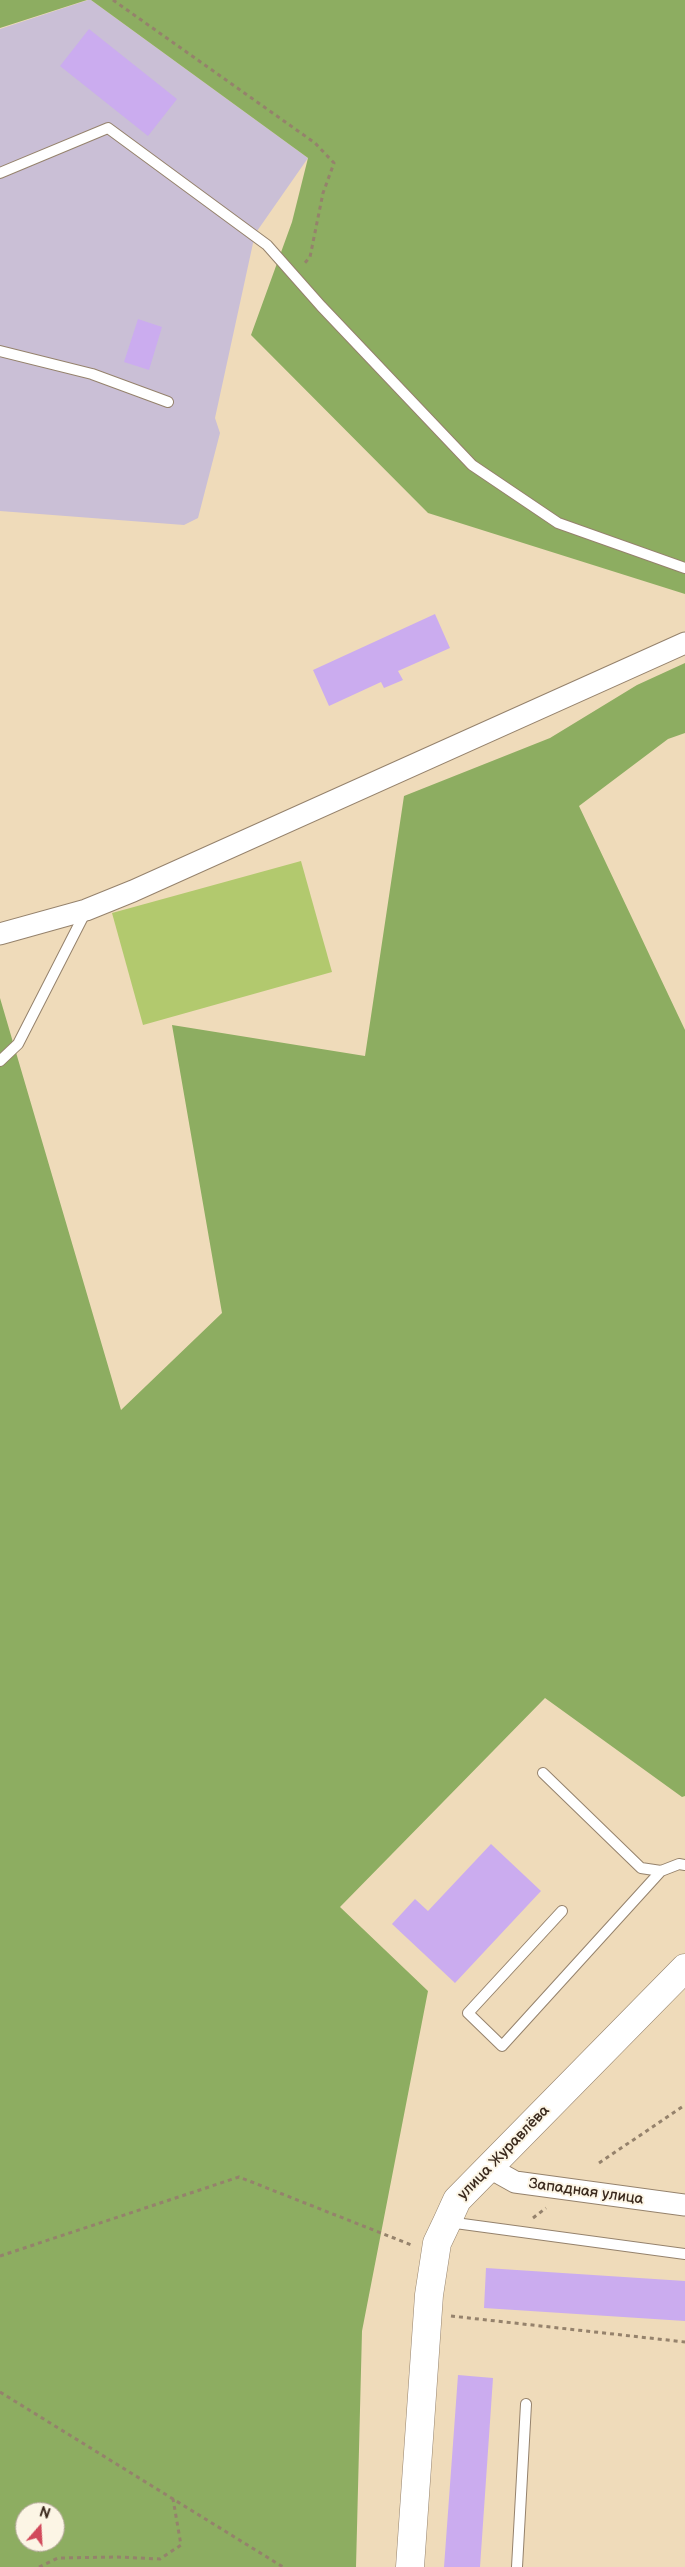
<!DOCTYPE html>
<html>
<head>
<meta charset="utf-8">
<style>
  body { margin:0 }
  #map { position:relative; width:685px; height:2567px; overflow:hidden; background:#efdbba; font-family:"Balsamiq Sans",sans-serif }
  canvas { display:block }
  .north { position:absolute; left:15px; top:2502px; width:50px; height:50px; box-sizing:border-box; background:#fcf5e5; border:1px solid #afa495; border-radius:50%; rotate:19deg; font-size:14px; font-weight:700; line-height:20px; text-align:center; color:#3b2a1e }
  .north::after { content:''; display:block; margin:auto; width:18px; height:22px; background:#d1495b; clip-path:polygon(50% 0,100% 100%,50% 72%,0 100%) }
</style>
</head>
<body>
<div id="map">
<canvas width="685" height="2567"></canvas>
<div class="north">N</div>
</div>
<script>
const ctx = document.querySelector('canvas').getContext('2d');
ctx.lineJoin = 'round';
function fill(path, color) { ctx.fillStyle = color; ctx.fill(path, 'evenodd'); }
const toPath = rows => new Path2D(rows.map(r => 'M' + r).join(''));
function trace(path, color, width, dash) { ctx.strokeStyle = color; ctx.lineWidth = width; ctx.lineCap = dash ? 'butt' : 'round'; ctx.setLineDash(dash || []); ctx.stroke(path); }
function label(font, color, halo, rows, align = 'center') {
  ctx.font = font + ' "Balsamiq Sans",sans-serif'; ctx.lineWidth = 4; ctx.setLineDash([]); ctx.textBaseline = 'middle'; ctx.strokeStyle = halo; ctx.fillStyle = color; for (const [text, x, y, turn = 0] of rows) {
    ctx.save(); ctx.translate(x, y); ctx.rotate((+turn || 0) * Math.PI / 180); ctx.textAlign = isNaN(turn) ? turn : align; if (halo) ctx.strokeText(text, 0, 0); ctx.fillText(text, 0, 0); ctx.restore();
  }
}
fill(toPath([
  [88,0,91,0,308,158,255,234,215,418,220,433,198,518,184,525,0,511,0,29]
]), '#cabfd6');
fill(toPath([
  [301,861,332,972,143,1025,112,913]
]), '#b2c96e');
fill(toPath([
  [0,0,87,0,0,28],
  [91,0,685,0,685,594,428,513,251,335,292,222,308,158],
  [685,663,685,733,668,739,579,806,685,1030,685,1796,682,1797,545,1698,340,1907,428,1991,362,2331,356,2567,0,2567,0,998,121,1410,222,1313,172,1025,365,1056,404,796,550,738,637,685],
  [25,2512,55,2512,55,2542,25,2542]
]), '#8dad61');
fill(toPath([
  [89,29,177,99,148,136,60,66],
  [138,319,162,327,149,370,124,362],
  [435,614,450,648,398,671,403,680,384,688,381,682,329,706,313,670],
  [491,1844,541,1891,455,1983,392,1924,415,1899,428,1911],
  [486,2268,685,2281,685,2321,484,2308],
  [458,2375,493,2378,480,2567,444,2567]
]), '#cbacef');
const lane = toPath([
  [0,173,108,128,267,245,321,306,472,465,558,523,685,568],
  [0,351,92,374,168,402],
  [0,1061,18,1044,86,911],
  [543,1773,641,1868,661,1871,679,1864,685,1865],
  [562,1911,468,2013,502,2046,661,1871],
  [448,2222,685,2254],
  [517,2567,526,2404]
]);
const street = toPath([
  [0,934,86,910,133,891,685,643],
  [490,2168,515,2182,685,2205]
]);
const secondary = toPath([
  [410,2567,429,2295,437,2243,447,2222,457,2200,685,1968]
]);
trace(lane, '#95826c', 12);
trace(street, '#95826c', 23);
trace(secondary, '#95826c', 29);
trace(toPath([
  [113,0,315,143,334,163,323,193,310,257,304,264],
  [599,2163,685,2105],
  [533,2218,546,2208],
  [0,2256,239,2177,414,2246],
  [451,2316,685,2342],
  [0,2392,283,2567],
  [39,2567,58,2558,117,2557,160,2559,181,2545,173,2499]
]), '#95826c', 3, [4, 4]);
trace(lane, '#fff', 10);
trace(street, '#fff', 21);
trace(secondary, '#fff', 28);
label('15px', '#3b2a1e', '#fcf5e5', [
  ["улица Журавлёва",504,2153,-46],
  ["Западная улица",586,2192,8]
]);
</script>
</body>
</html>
